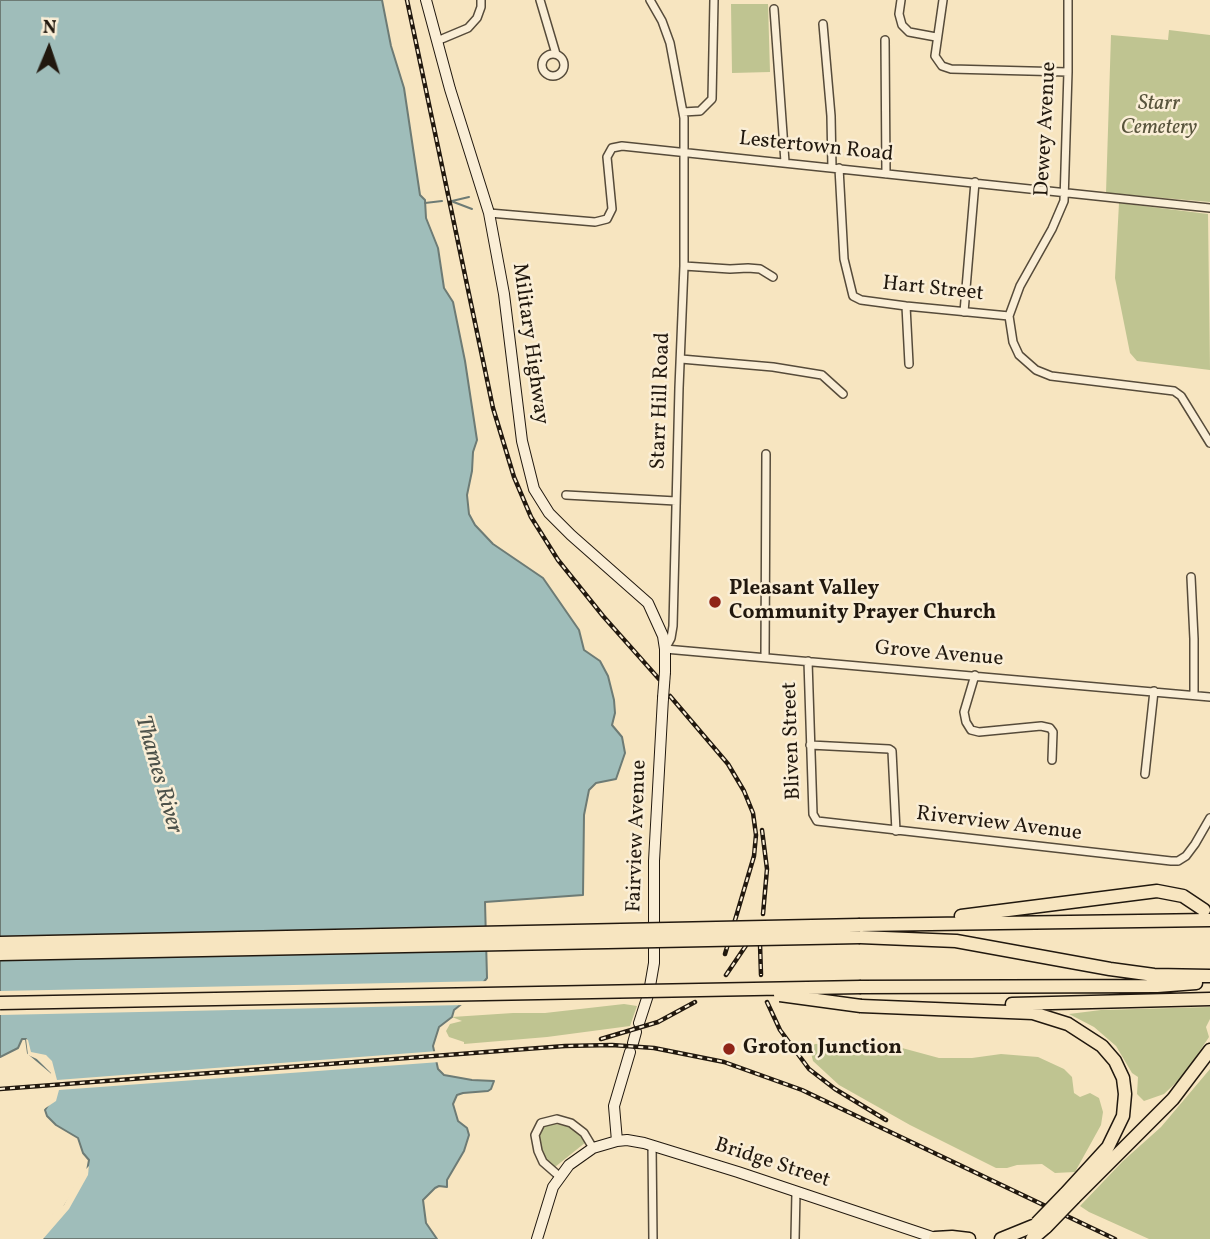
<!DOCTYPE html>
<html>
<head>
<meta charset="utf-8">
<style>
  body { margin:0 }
  #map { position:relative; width:1210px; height:1239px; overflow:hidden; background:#f7e5c0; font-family:Vollkorn,serif }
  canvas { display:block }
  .north { position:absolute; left:14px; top:14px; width:70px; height:70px; -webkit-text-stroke:5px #faeed6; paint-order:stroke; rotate:2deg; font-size:19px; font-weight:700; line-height:28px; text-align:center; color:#21180e }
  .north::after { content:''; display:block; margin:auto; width:24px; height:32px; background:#21180e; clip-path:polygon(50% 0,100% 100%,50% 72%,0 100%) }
</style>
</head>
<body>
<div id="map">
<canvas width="1210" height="1239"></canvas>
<div class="north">N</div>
</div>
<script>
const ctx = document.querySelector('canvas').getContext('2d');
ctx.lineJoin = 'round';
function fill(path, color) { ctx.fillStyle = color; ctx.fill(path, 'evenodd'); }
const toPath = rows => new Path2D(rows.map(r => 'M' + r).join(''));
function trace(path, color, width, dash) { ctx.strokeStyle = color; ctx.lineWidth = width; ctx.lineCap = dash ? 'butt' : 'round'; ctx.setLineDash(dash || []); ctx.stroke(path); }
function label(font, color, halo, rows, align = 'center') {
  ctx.font = font + ' Vollkorn,serif'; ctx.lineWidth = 5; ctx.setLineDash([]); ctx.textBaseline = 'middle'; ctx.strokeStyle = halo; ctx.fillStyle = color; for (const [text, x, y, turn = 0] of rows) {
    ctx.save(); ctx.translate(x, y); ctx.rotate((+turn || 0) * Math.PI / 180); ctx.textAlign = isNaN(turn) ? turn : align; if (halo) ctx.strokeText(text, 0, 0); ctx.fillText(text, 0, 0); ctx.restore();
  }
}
fill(toPath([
  [731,4,768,4,770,72,732,73],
  [1169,30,1210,35,1210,202,1106,193,1111,35,1168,40],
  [1119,203,1208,214,1210,370,1137,361,1130,353,1115,278],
  [624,1004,637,1006,630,1026,547,1037,464,1044,464,1042,449,1037,446,1031,450,1024,462,1021,452,1017,513,1013,545,1013],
  [1210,1007,1210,1019,1206,1027,1209,1037,1183,1076,1164,1094,1144,1101,1137,1094,1138,1077,1132,1073,1116,1046,1094,1027,1069,1014,1101,1010],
  [838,1043,849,1047,891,1045,939,1058,972,1058,1001,1054,1038,1057,1064,1069,1072,1077,1074,1093,1080,1097,1090,1093,1099,1098,1103,1112,1101,1125,1075,1172,1055,1173,1042,1164,1017,1165,1007,1168,996,1168,910,1125,839,1085,813,1061,811,1053,811,1047,815,1044],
  [1210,1069,1210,1239,1149,1239,1089,1212,1080,1206,1123,1161,1161,1127],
  [550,1123,575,1128,586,1142,555,1167,545,1159,539,1139,543,1126]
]), '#bfc491');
const water = toPath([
  [0,0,382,0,391,46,404,88,420,195,425,200,426,218,438,248,444,288,453,302,465,361,477,440,473,452,472,471,467,495,469,514,475,525,493,544,543,578,579,630,584,650,600,661,608,676,614,700,615,713,612,725,622,737,625,753,616,779,596,783,589,790,584,815,583,895,485,902,487,978,474,994,454,1010,452,1017,439,1027,433,1046,438,1069,444,1075,472,1080,494,1081,491,1089,488,1091,463,1093,457,1095,453,1104,458,1121,467,1128,469,1135,464,1151,447,1180,447,1187,439,1186,435,1188,423,1200,426,1223,437,1239,40,1239,62,1210,87,1171,89,1160,83,1153,78,1138,56,1125,47,1116,45,1110,53,1097,53,1074,28,1053,26,1039,22,1039,18,1048,0,1057,0,0]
]);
fill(water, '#9fbdba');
trace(water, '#6d7b75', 2);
fill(toPath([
  [489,981,476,996,464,1005,0,1015,0,991],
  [26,1039,28,1040,31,1052,46,1055,52,1061,57,1080,438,1051,440,1062,59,1090,56,1101,41,1111,52,1095,51,1073,37,1059,28,1055],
  [89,1166,88,1175,69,1209,43,1239,37,1239,50,1216,64,1205,80,1175]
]), '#f7e5c0');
trace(toPath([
  [451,201,472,209],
  [452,201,469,197],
  [425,203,442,201]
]), '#6d7b75', 2);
const street = toPath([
  [540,0,556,54],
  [650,0,662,21,670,43,684,118,684,266,679,388,673,626,671,638,665,649,1210,697],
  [901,0,899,14,902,25,909,32,936,37],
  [943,0,935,56,942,66,951,69,1068,72],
  [1068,0,1068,72,1064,201,1052,229,1020,286,1009,316,1013,342,1019,355,1036,370,1051,376,1174,391,1181,396,1210,443],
  [774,9,785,162],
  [823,24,831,116,832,168],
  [885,40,886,174],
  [437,41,468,28,477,18,481,7,481,0],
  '542 65a11 11 0 1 1 22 0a11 11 0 1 1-22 0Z',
  [683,112,700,111,712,99,714,0],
  [839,168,844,259,853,296,861,300,906,306,1009,316],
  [489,213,595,222,607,219,612,209,607,157,612,148,622,146,1210,208],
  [684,266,730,269,748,268,760,269,773,277],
  [906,306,909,364],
  [964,312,975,182],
  [681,359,773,367,822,375,843,394],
  [566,495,676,501],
  [1191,577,1194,639,1194,695],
  [765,657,766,454],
  [808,661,813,814,817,821,1171,861,1178,861,1186,856,1195,844,1210,818],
  [975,675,964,712,966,722,971,730,979,732,1041,726,1050,728,1053,732,1052,760],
  [810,745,889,749,892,751,896,831],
  [1145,774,1154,691],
  [652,1145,653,1239],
  [559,1176,543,1162,538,1151,535,1135,541,1123,557,1119,571,1123,584,1133,593,1148],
  [795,1239,796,1192]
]);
const secondary = toPath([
  [426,0,450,89,489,213,504,294,522,441,534,489,549,513,571,535,648,603,663,636,665,649,665,672],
  [639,1023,649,992,654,963,654,861,663,698],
  [633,1043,636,1032],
  [617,1141,614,1106,630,1052],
  [537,1239,553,1187,569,1165,593,1148,617,1141,627,1140,644,1143,738,1172,938,1239]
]);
const highway = toPath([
  [961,916,1157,891,1183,896,1204,910],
  [860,925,1210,920],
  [860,937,956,941,1110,969,1154,975,1210,976],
  [861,987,1157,986,1196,983],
  [1012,1004,1210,999],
  [861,1006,1033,1013,1068,1024,1102,1046,1115,1061,1123,1078,1125,1094,1123,1116,1108,1147,1065,1194],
  [1074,1198,1173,1099,1210,1050],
  [935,1238,952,1237,969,1239],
  [1001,1239,1033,1226],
  [1032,1239,1046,1227]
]);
trace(street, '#564b3a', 10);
trace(secondary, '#21180e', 12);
trace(highway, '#21180e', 15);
trace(street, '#faeed6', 7);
trace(secondary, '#faeed6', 10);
trace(highway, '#f7e5c0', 12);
const rail = toPath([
  [407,0,493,408,514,477,531,517,558,560,603,616,659,679],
  [670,696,728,764,744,791,753,813,756,835,754,856,725,954],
  [762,830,767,869,763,914],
  [760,944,761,975],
  [726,975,747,944],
  [767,1002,780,1030,809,1069,835,1089,886,1120],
  [601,1039,658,1022,695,1002],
  [0,1089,565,1046,612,1045,654,1048,724,1062,802,1090,1115,1239]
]);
trace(rail, '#21180e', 4.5);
trace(rail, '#faeed6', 2, [5]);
const secondaryBridge = toPath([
  [663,698,665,672]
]);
const highwayBridge = toPath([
  [0,943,860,925],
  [0,954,860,937],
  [780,995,861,1006],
  [0,1003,861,987],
  [1037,1223,1065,1194],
  [1046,1227,1074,1198]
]);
trace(secondaryBridge, '#21180e', 12, []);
trace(highwayBridge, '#21180e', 15, []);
trace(secondaryBridge, '#faeed6', 10);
trace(highwayBridge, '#f7e5c0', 12);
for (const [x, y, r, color] of [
  [715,602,7,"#8f2418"],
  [729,1049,7,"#8f2418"]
]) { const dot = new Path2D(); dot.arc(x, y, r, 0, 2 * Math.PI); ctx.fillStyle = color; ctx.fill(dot); trace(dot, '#faeed6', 2.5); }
label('italic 21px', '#58543c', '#faeed6', [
  ["Starr",1159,105],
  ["Cemetery",1159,129]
]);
label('21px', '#21180e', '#faeed6', [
  ["Dewey Avenue",1047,129,-87],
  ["Lestertown Road",816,148,6],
  ["Hart Street",933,290,6],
  ["Military Highway",529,344,82],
  ["Starr Hill Road",662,401,-88],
  ["Grove Avenue",939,655,5],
  ["Bliven Street",793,741,-92],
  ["Riverview Avenue",999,825,7],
  ["Fairview Avenue",638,836,-88],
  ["Bridge Street",772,1164,18]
]);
label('bold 21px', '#21180e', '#faeed6', [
  ["Pleasant Valley",729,590],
  ["Community Prayer Church",729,614],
  ["Groton Junction",743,1049]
], 'left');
label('italic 23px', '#4d524a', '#faeed6', [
  ["Thames River",157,775,74]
]);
</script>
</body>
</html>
